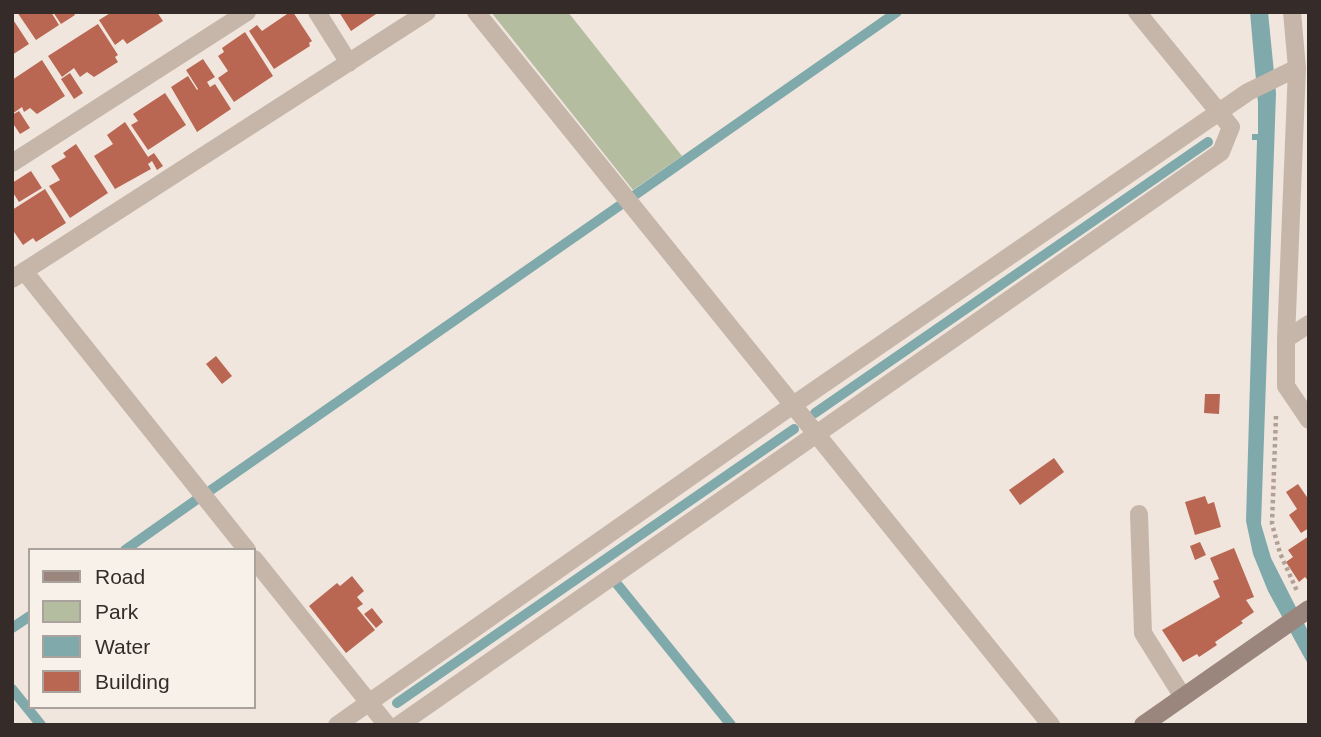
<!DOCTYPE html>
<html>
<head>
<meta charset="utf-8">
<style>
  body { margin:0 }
  #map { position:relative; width:1321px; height:737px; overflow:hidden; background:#f0e6dd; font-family:Helvetica,sans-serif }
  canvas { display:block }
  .frame { position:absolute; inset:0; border:14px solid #352c29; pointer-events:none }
  .legend { position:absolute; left:28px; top:548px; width:228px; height:161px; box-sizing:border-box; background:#f8f1e9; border:2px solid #aaa29c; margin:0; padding:9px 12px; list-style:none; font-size:21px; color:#352c29 }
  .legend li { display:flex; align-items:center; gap:14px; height:35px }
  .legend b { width:35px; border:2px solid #aaa29c }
</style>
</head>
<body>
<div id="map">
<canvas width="1321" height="737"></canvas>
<div class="frame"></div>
<ul class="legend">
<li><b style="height:9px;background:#9a867c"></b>Road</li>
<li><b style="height:19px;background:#b4bd9f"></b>Park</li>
<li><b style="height:19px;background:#7fa9aa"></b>Water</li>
<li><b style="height:19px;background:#b96752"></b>Building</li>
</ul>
</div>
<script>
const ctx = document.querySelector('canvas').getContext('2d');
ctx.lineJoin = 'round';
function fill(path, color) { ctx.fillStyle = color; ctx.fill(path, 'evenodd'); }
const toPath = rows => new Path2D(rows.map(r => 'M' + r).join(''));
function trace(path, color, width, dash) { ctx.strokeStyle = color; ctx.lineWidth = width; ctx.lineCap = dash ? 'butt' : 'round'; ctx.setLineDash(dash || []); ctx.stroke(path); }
fill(toPath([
  [491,12,568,12,682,156,633,190]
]), '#b4bd9f');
fill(toPath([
  [1250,12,1268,12,1276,93,1261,524,1271,558,1309,633,1309,666,1268,591,1253,554,1246,521,1257,140,1252,140,1252,134,1258,134,1258,103]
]), '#7fa9aa');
trace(toPath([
  [635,195,897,12],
  [815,413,1208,142],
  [211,490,619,206],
  [125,550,196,500],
  [617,584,731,725],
  [12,628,30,616],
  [12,689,41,725],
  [397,703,794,429]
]), '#7fa9aa', 10);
fill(toPath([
  [17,12,51,12,59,25,36,40],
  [53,12,73,12,75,15,61,24],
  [112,12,157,12,163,21,127,44,123,39,115,45,99,20],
  [290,12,293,12,312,41,309,43,310,46,274,69,249,31,257,25,262,31],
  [339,12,379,12,351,31],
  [12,18,29,44,12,55],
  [98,24,118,55,115,57,118,62,94,77,87,72,80,77,74,68,62,77,48,56],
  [245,32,273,76,234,102,218,78,228,71,218,56,224,52,222,48],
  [203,59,215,77,207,82,210,87,215,84,231,109,197,132,171,87,188,76,197,90,198,89,186,70],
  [42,60,65,96,37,114,30,108,24,112,22,107,12,114,12,80],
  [70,73,83,93,74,99,61,79],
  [165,93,186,125,148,150,131,125,138,121,133,114],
  [19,111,30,128,20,134,12,122,12,115],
  [125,122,148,157,154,153,163,166,157,170,152,161,148,164,151,169,115,189,94,156,113,144,107,135],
  [76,144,108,193,70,218,49,186,60,180,51,166,66,157,63,153],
  [31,171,42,188,19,202,12,191,12,183],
  [45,189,66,223,36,242,33,238,23,245,12,229,12,210],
  [216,356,232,376,222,384,206,364],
  [1205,394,1220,394,1219,414,1204,413],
  [1054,458,1064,472,1020,505,1009,490],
  [1298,484,1309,500,1309,528,1301,533,1289,515,1297,509,1286,492],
  [1205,496,1208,504,1214,502,1221,527,1195,535,1185,502],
  [1309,536,1309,582,1305,577,1299,582,1286,562,1293,557,1288,550],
  [1200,542,1206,555,1195,560,1190,546],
  [1234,548,1254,597,1246,600,1254,612,1241,621,1243,623,1215,642,1217,645,1199,657,1197,654,1183,662,1162,630,1220,597,1213,581,1219,579,1210,558],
  [352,576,364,591,357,597,363,604,357,608,375,630,346,653,309,606,337,583,340,586],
  [372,608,383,622,376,628,364,614]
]), '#b96752');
trace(toPath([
  [1276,416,1272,524,1280,553,1297,591]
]), '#b2a095', 4.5, [3.5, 3.5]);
trace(toPath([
  [1139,514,1143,633,1183,697]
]), '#c6b6aa', 18);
trace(toPath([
  [317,12,349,63],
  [476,12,1051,725],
  [1292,12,1297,68,1286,339,1286,386,1309,420],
  [12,163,247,12],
  [24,271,247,550],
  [12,279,427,12],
  [1286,339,1309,324],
  [254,559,387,725],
  [337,725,793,405,1248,92,1297,68],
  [399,725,1221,152,1231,127,1137,12]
]), '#c6b6aa', 18);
trace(toPath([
  [1143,725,1309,609]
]), '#9a867c', 18);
</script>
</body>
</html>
